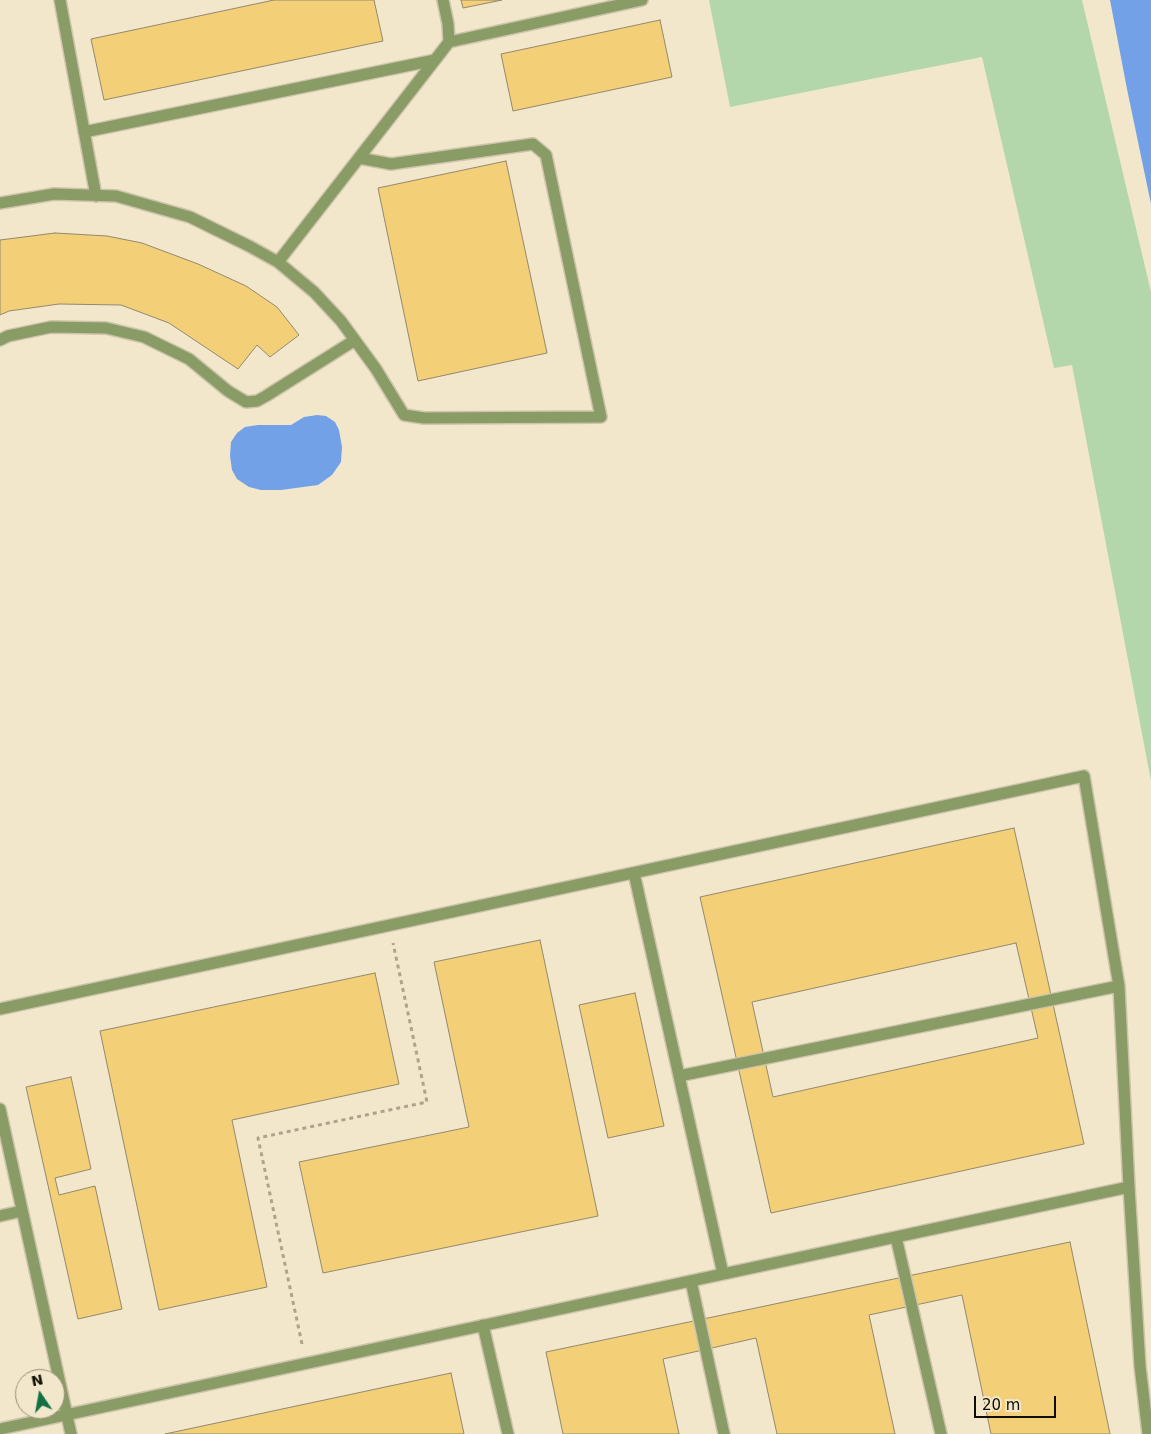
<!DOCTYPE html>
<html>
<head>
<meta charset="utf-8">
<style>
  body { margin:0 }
  #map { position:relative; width:1151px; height:1434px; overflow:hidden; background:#f2e7cb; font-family:"DejaVu Sans",sans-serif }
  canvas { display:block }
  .north { position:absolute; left:15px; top:1369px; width:50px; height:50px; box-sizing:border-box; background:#f2e7cb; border:1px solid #98907b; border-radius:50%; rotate:348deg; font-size:14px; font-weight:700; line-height:20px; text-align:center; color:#100d04 }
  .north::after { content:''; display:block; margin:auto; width:18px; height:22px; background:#127045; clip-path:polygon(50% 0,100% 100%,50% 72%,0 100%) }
  .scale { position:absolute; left:974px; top:1396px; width:82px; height:22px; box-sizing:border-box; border:2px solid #100d04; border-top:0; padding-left:6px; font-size:15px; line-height:18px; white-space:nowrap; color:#100d04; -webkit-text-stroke:4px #f2e7cb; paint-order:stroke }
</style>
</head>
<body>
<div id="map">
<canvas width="1151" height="1434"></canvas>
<div class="north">N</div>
<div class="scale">20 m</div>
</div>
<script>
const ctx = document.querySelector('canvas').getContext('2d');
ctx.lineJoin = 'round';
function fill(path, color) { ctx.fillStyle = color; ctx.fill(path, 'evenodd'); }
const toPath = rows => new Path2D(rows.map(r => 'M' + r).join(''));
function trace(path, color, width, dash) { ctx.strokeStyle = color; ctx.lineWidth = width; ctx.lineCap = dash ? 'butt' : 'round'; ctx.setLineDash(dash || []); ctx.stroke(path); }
fill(toPath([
  [709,0,1082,0,1151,292,1151,781,1072,365,1054,368,982,57,730,107]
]), '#b3d7ab');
fill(toPath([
  [1110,0,1151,0,1151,204,1127,89],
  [317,415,326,416,335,422,339,430,342,447,341,462,332,475,318,485,281,490,261,490,249,487,237,479,232,470,230,456,231,442,237,433,245,427,258,425,291,425,304,417]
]), '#73a1e7');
const building = toPath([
  [274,0,374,0,383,41,104,100,91,39,274,0],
  [461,0,502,0,463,8,461,0],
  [660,20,672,77,513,111,501,54,660,20],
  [506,161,547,353,418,381,378,188,506,161],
  [55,233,107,236,142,243,198,264,246,286,277,307,299,335,270,357,257,345,238,369,169,323,121,305,59,304,9,311,0,315,0,240,55,233],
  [1014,828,1084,1144,771,1213,700,897,1014,828],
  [1016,943,1038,1038,773,1097,752,1002,1016,943],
  [540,940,598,1216,323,1273,299,1162,469,1127,434,962,540,940],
  [375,973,399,1084,232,1120,267,1287,159,1310,100,1031,375,973],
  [635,993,664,1126,608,1138,579,1005,635,993],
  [71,1077,91,1169,55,1178,59,1195,95,1186,122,1309,78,1319,26,1087,71,1077],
  [1070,1242,1110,1434,991,1434,962,1295,869,1315,895,1434,777,1434,756,1338,663,1359,679,1434,563,1434,546,1352,1070,1242],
  [451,1373,464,1434,165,1434,451,1373]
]);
fill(building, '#f3d077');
trace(building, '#92886e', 1);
const lane = toPath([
  [60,0,96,196],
  [449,42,642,0],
  [84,132,435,60],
  [0,203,54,194,116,196,190,217,249,246,278,262,314,292,341,321,376,369,404,415,424,418,601,417,546,155,533,144,391,164,359,158],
  [278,262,449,42,448,24,443,0],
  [0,340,8,336,51,327,106,328,144,337,189,359,228,391,246,402,257,401,266,396,355,340],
  [634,873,723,1274],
  [0,1009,1084,776,1119,986,1129,1187,1140,1366,1148,1434],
  [679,1076,1119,986],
  [0,1109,71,1434],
  [0,1216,22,1211],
  [896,1237,941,1434],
  [691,1281,724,1434],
  [483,1325,508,1434],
  [0,1429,1129,1187]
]);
trace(lane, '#cec4ab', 14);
trace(toPath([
  [302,1344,258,1138,427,1102,393,943]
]), '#aca38d', 3, [4, 4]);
trace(lane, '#899c66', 11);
</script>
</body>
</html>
